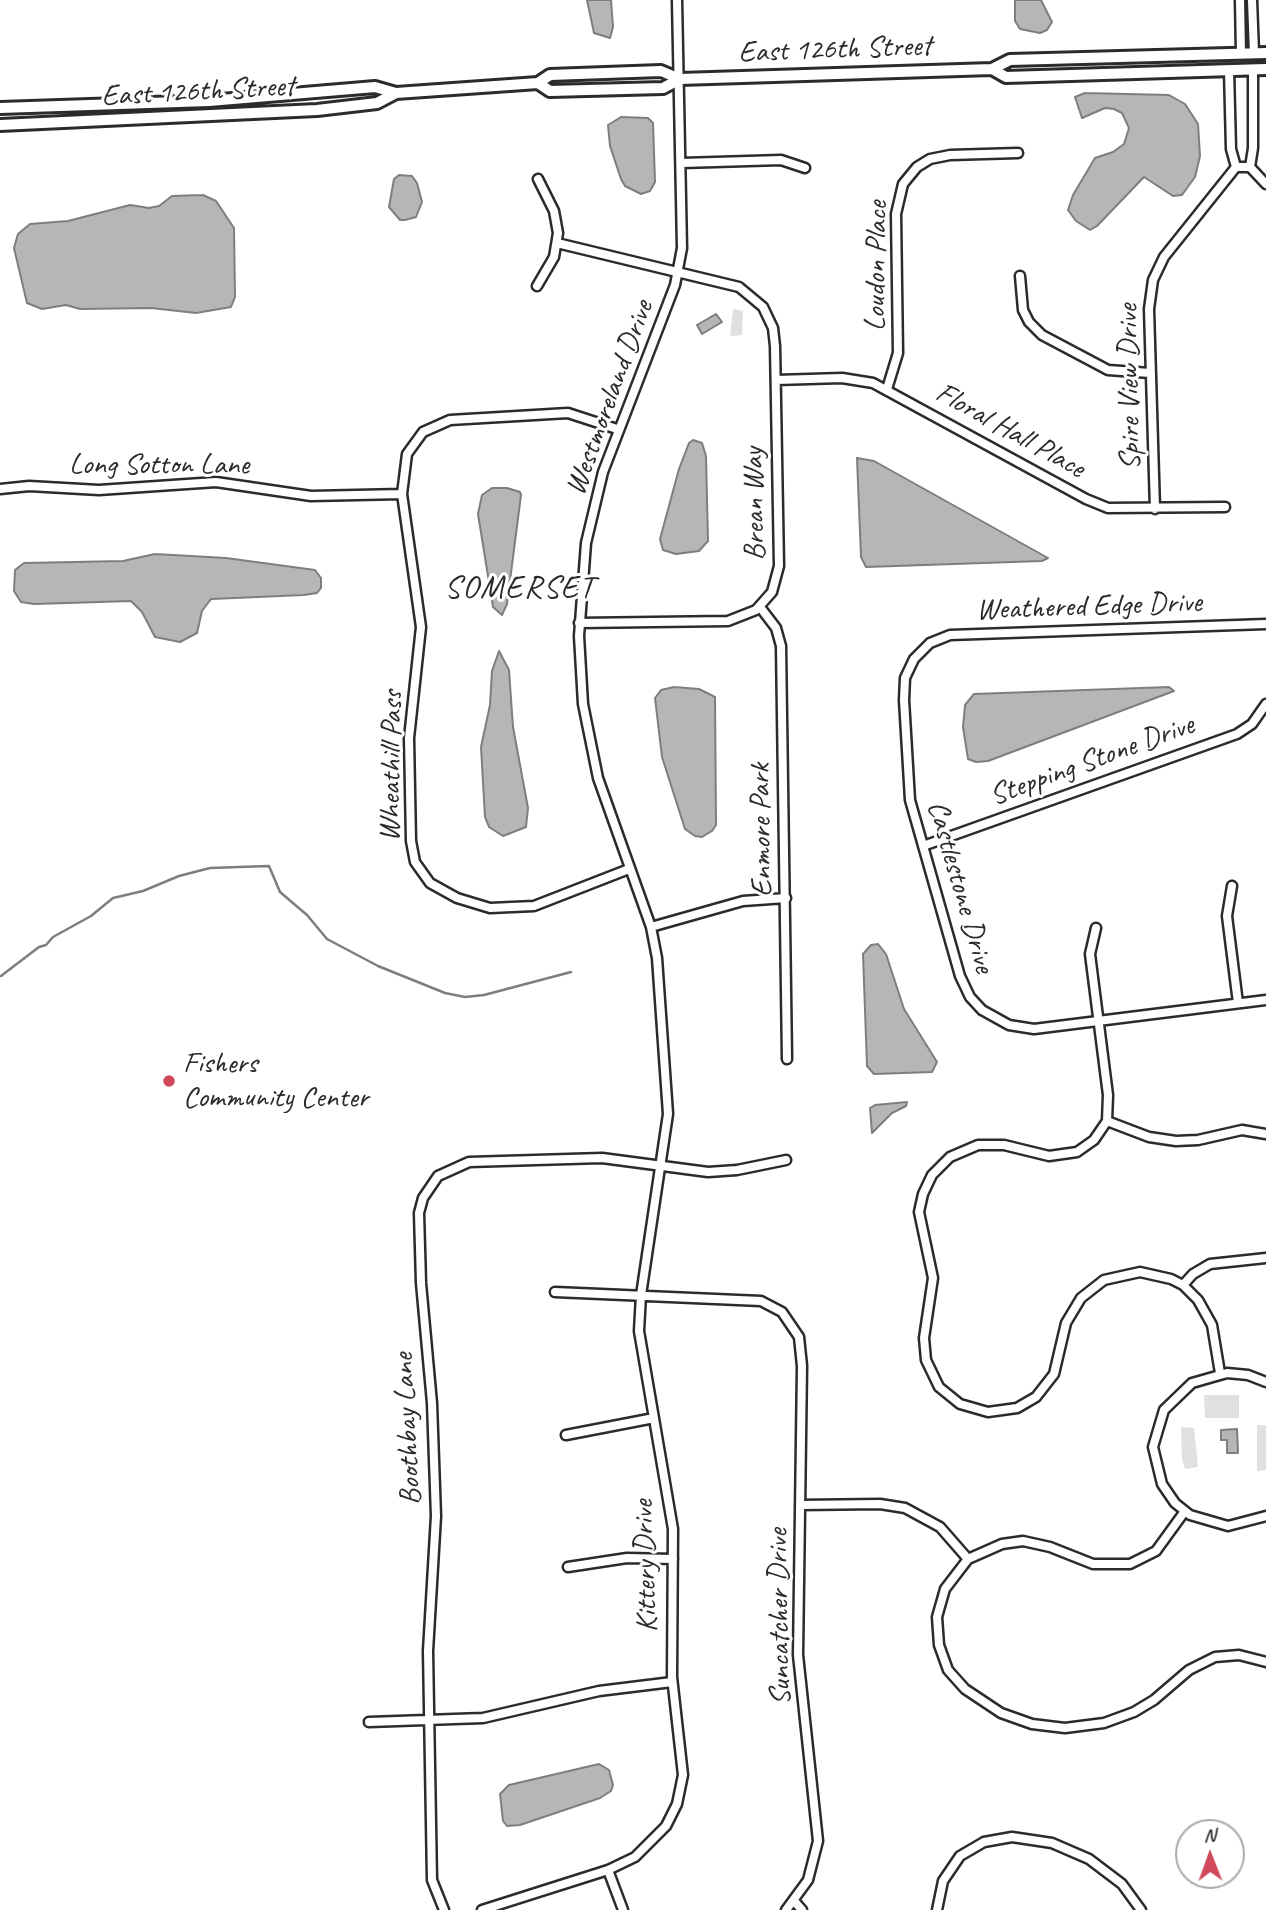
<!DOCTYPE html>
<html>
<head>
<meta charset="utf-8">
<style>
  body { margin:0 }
  #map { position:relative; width:1266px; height:1910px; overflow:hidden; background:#fff; font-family:Caveat,sans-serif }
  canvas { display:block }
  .north { position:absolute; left:1175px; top:1819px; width:70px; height:70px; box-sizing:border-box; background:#fff; border:2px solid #aaa; border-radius:50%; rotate:359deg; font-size:19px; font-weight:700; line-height:28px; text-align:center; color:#2b2b2b }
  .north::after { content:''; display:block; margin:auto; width:24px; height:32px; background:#d1495b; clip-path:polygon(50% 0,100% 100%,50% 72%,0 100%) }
</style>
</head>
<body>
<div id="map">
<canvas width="1266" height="1910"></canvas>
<div class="north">N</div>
</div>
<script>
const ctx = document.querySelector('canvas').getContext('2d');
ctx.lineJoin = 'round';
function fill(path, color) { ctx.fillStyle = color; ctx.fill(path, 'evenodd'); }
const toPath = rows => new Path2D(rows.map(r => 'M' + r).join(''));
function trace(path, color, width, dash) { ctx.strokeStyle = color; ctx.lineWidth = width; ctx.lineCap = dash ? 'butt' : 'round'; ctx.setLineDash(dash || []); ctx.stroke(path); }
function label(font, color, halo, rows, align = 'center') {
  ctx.font = font + ' Caveat,sans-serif'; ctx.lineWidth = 6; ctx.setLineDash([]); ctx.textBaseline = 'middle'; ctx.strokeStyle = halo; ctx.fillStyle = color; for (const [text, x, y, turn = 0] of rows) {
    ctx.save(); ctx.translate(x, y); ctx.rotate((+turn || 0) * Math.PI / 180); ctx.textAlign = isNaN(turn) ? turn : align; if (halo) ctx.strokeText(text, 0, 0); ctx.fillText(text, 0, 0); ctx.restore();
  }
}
fill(toPath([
  [733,309,743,311,742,335,730,336],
  [1204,1395,1239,1395,1239,1418,1205,1418],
  [1257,1425,1266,1425,1266,1470,1257,1471],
  [1181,1427,1194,1428,1198,1467,1185,1469,1182,1459]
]), '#e0e0e0');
const water = toPath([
  [587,0,611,0,613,27,610,38,594,33,587,0],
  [1015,0,1041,0,1052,22,1047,30,1040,33,1020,29,1015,21,1015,0],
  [1085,93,1169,95,1185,104,1198,124,1200,156,1195,177,1182,195,1173,196,1144,177,1097,226,1090,230,1076,221,1068,210,1073,195,1095,158,1113,152,1124,144,1129,128,1122,113,1114,109,1105,108,1082,118,1075,97,1085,93],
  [621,117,648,118,653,123,655,182,650,191,641,194,625,186,621,179,610,146,608,125,621,117],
  [399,175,412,176,417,183,422,202,416,217,405,220,400,220,389,207,394,179,399,175],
  [203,195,216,201,234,228,235,297,231,307,196,313,151,308,80,309,66,305,42,309,27,303,14,248,18,234,30,224,68,221,130,205,149,208,159,206,172,196,203,195],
  [716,314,722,322,702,334,697,325,716,314],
  [693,440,702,443,706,456,708,541,699,551,676,554,663,550,660,539,679,469,689,443,693,440],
  [857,458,874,461,1048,558,1042,561,866,567,861,557,857,458],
  [492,488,507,488,520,492,521,495,507,604,502,615,493,607,478,514,482,495,492,488],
  [155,554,226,558,315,570,321,578,321,588,317,593,304,595,211,599,202,611,197,633,180,642,155,637,142,612,131,601,34,604,21,602,14,591,15,570,24,563,123,561,155,554],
  [499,651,509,670,513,727,528,808,526,827,503,836,489,827,485,817,481,747,490,705,492,671,499,651],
  [674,687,699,689,715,697,716,825,712,831,702,837,695,836,685,829,662,757,655,698,661,690,674,687],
  [1169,687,1174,691,988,761,976,762,968,759,963,727,965,705,974,694,1169,687],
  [878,944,886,954,904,1009,937,1062,932,1072,874,1074,867,1066,863,954,871,945,878,944],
  [907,1102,906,1106,892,1113,872,1133,870,1108,875,1105,907,1102],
  [1237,1429,1238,1453,1227,1453,1227,1440,1221,1440,1221,1430,1237,1429],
  [599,1764,609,1770,613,1785,611,1791,600,1798,520,1825,507,1826,503,1821,500,1794,509,1785,599,1764]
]);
fill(water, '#b6b6b6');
trace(water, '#7e7e7e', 2);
trace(toPath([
  [1,976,39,947,46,945,53,937,91,916,113,898,143,891,179,876,210,868,269,866,280,892,307,915,327,939,378,966,445,993,465,997,484,995,571,972]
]), '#7e7e7e', 2.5);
const minor = toPath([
  [1240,0,1241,53],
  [1252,0,1254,53],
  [1229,70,1231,149,1236,167],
  [682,163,781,160,805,168],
  [1250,167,1253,148,1253,69],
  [1250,167,1266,184],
  [557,243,739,287,763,307,773,328,775,346,779,566,772,592,756,610,728,621,579,623],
  [1020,276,1023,310,1029,322,1042,335,1108,370,1150,373],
  [537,286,554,257,558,233,554,211,538,179],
  [776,380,842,378,873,383,1086,499,1108,508,1225,507],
  [887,389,898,353,896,214,903,184,917,167,930,159,950,155,1018,153],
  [617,429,568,413,450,420,423,432,407,454,402,494,421,627,409,738,411,841,415,862,430,883,457,898,490,908,534,906,629,869],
  [0,489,29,486,99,490,216,482,311,496,402,494],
  [1155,509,1149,309,1153,280,1164,257,1236,167,1250,167],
  [760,607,776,628,781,646,787,1059],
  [1266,624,950,635,930,643,914,659,905,678,904,700,910,800,960,976,970,997,982,1010,1009,1025,1034,1029,1266,1000],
  [923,846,1237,734,1252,724,1266,704],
  [1232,886,1227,916,1238,1003],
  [651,927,743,901,786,898],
  [1096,928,1090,954,1108,1095,1107,1121,1094,1140,1077,1152,1049,1156,1004,1145,978,1145,950,1157,932,1175,923,1194,919,1212,933,1278,924,1338,926,1360,939,1387,960,1404,988,1412,1017,1408,1036,1397,1054,1374,1066,1323,1081,1298,1104,1280,1140,1272,1171,1279,1183,1285,1198,1300,1212,1325,1220,1373],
  [1107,1121,1149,1137,1176,1141,1198,1140,1242,1130,1266,1134],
  [1183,1285,1193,1274,1210,1264,1266,1258],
  [555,1292,761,1301,782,1312,799,1337,802,1366,798,1655,818,1841,808,1880,786,1910],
  [1266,1382,1248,1375,1227,1373,1192,1383,1164,1410,1153,1447,1162,1484,1175,1503,1190,1515,1228,1526,1266,1516],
  [566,1435,654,1418],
  [800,1505,880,1504,905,1508,940,1527,968,1559],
  [1185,1511,1156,1551,1130,1564,1093,1564,1050,1547,1023,1541,1002,1544,968,1559,945,1589,937,1617,939,1645,948,1670,965,1689,1001,1713,1032,1724,1065,1728,1104,1723,1134,1712,1154,1700,1189,1670,1215,1657,1239,1655,1266,1662],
  [568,1567,627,1558,673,1559],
  [369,1722,483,1718,599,1691,672,1682],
  [608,1870,623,1910],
  [795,1902,802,1910],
  [444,1910,432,1880,428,1651,436,1516,432,1403,421,1283,419,1213,423,1198,438,1176,469,1162,602,1158,708,1172,737,1170,786,1160],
  [482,1910,608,1870,635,1857,666,1826,677,1804,683,1775,672,1677,673,1529,639,1331,641,1295,668,1114,657,958,651,927,598,778,583,704,579,636,586,543,603,472,675,285,682,248,677,0],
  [937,1910,943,1881,960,1856,984,1842,1012,1837,1052,1843,1089,1859,1122,1884,1141,1910]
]);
const secondary = toPath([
  [992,69,1006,77,1266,69],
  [538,83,550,91,663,88,680,79,992,69,1010,60,1266,53],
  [0,108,209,101,375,87,396,93],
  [0,125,317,110,377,103,396,93,538,83,550,75,661,71,680,79]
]);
trace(minor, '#2b2b2b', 13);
trace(secondary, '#2b2b2b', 16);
trace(minor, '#fff', 8);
trace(secondary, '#fff', 10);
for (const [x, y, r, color] of [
  [169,1081,7,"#d1495b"]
]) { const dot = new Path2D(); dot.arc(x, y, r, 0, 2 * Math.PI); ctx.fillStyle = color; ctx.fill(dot); trace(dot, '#fff', 2.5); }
label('30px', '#2b2b2b', '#fff', [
  ["East 126th Street",835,50,-2],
  ["East 126th Street",198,92,-3],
  ["Loudon Place",877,266,-89],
  ["Spire View Drive",1130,387,-91],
  ["Westmoreland Drive",610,398,-70],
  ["Floral Hall Place",1010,431,29],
  ["Long Sotton Lane",159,465],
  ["Brean Way",755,504,-91],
  ["Weathered Edge Drive",1089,607,-2],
  ["Stepping Stone Drive",1092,761,-20],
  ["Wheathill Pass",392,766,-89],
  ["Enmore Park",762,830,-91],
  ["Castlestone Drive",960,887,74],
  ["Boothbay Lane",408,1429,-93],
  ["Kittery Drive",646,1566,-92],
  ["Suncatcher Drive",780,1617,-91]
]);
label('30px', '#2b2b2b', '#fff', [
  ["Fishers",183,1064],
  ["Community Center",183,1098]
], 'left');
ctx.letterSpacing = '2px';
label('32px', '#2b2b2b', '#fff', [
  ["SOMERSET",520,589]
]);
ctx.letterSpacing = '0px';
</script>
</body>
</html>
